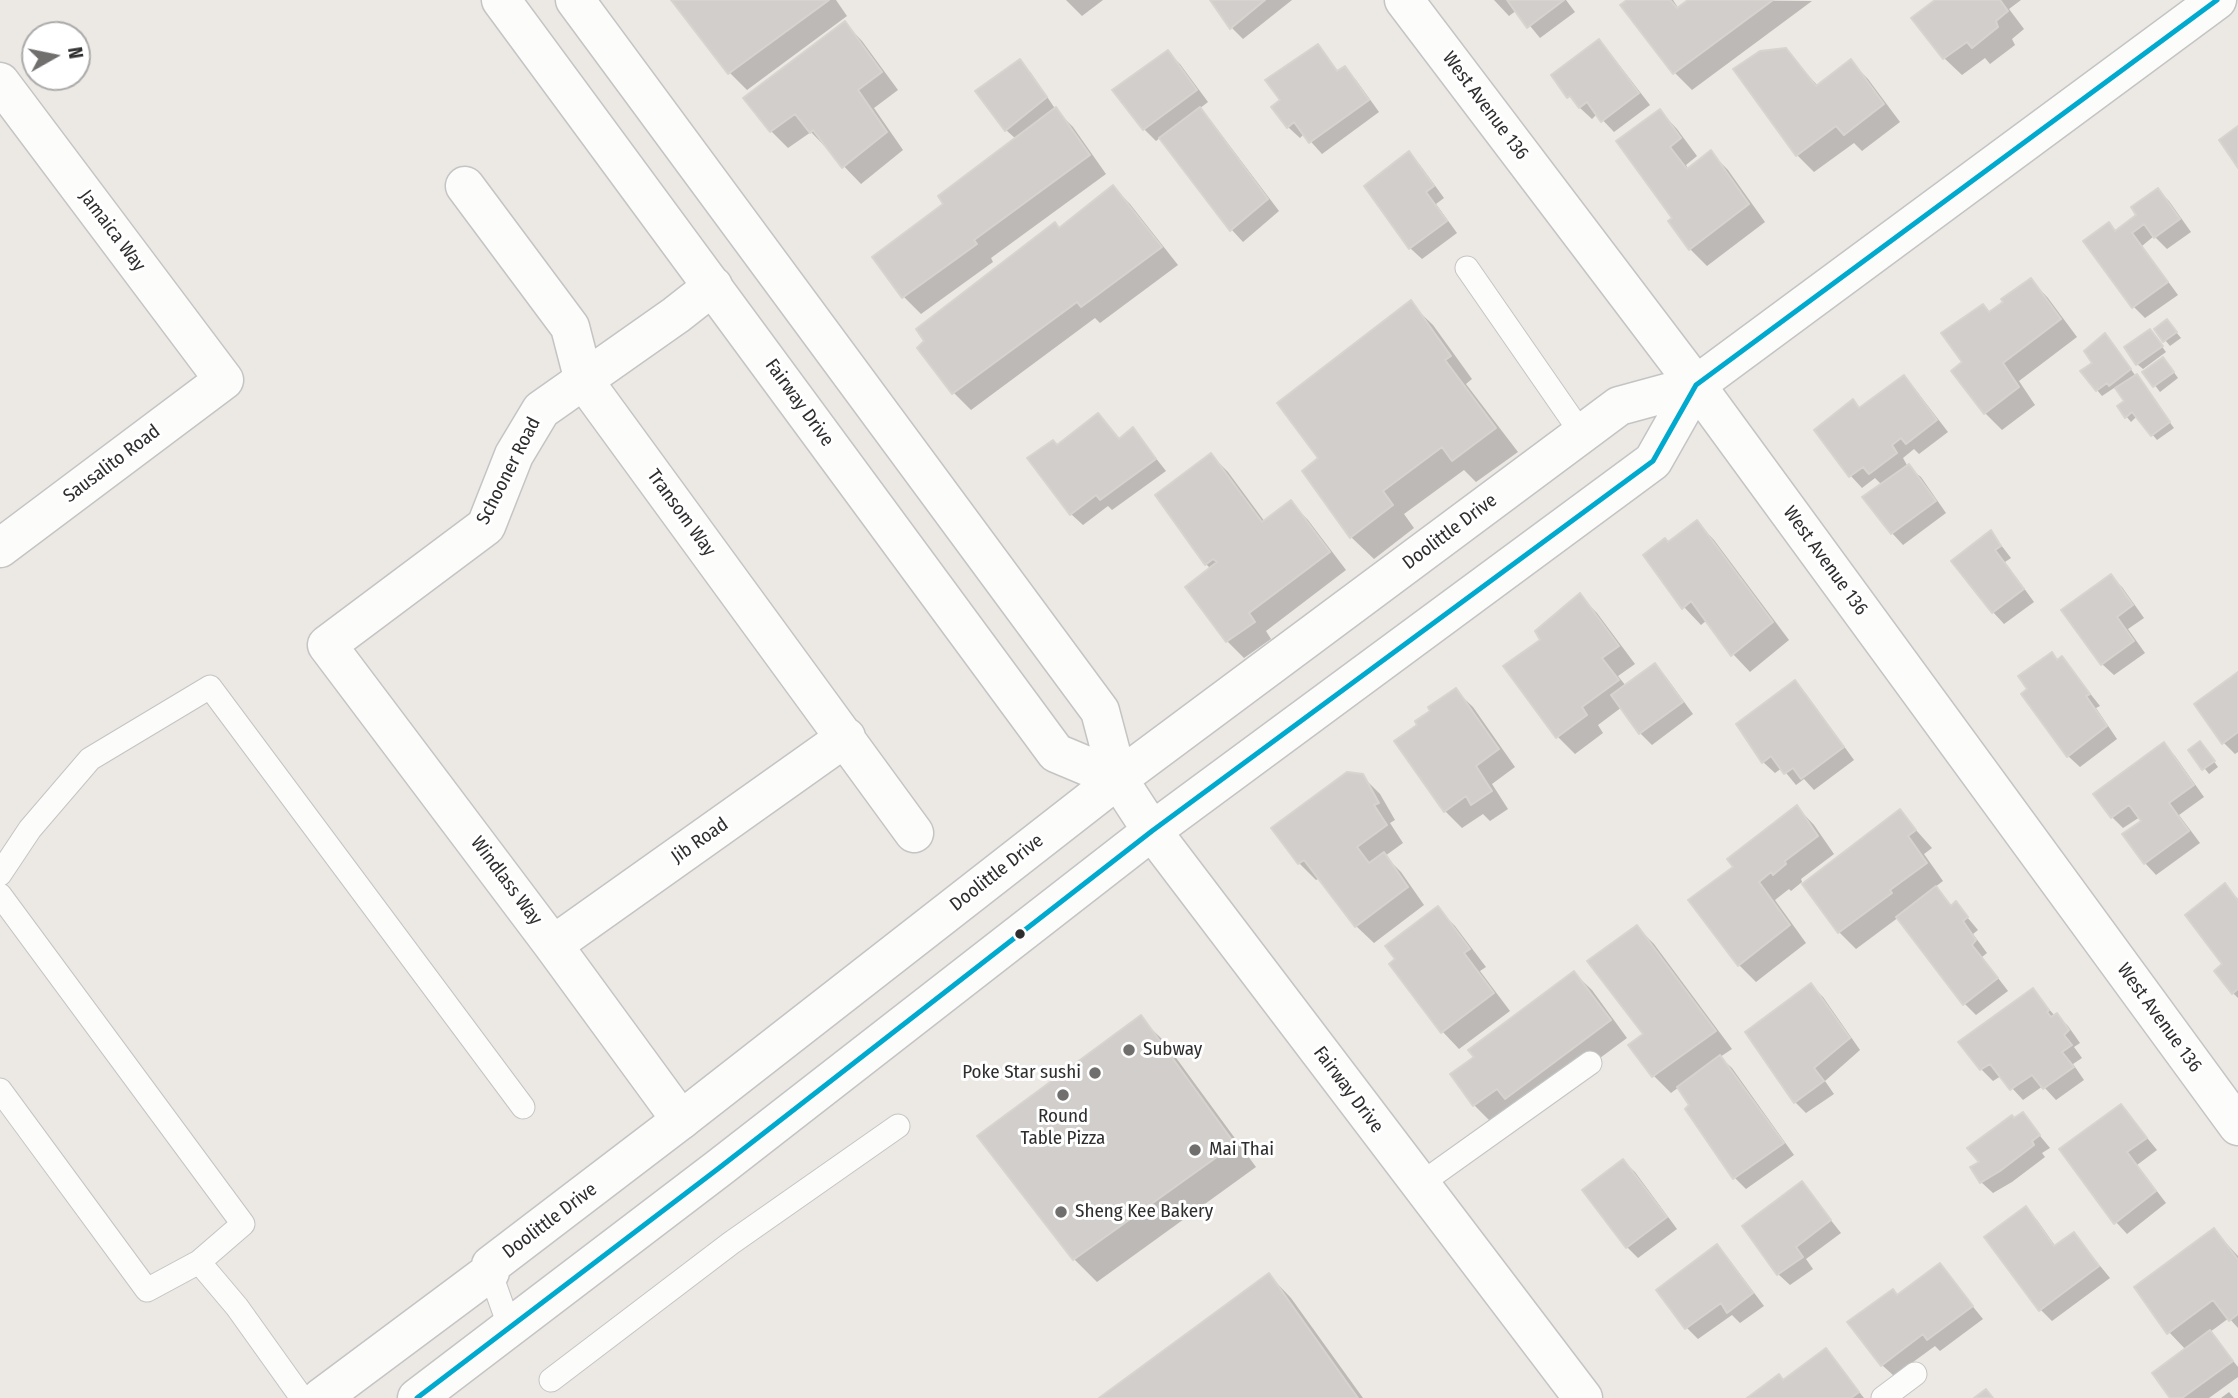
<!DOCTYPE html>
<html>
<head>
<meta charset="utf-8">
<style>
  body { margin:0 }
  #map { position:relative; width:2238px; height:1398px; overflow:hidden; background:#ece8e4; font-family:"Fira Sans Condensed",sans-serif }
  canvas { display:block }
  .north { position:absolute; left:21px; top:21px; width:70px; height:70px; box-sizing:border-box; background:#fff; border:2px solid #ababab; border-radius:50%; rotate:81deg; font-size:19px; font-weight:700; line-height:28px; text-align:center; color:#2e2e2e }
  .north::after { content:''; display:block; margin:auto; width:24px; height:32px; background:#706f6e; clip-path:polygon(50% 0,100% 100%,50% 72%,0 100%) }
</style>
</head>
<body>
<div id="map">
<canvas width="2238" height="1398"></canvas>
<div class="north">N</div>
</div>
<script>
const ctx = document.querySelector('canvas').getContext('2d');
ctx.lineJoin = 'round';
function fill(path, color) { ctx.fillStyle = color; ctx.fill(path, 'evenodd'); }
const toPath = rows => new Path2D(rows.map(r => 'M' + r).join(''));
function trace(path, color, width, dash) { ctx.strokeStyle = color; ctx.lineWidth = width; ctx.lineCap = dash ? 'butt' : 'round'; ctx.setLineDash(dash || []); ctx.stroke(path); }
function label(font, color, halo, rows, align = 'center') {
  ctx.font = font + ' "Fira Sans Condensed",sans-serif'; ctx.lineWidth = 6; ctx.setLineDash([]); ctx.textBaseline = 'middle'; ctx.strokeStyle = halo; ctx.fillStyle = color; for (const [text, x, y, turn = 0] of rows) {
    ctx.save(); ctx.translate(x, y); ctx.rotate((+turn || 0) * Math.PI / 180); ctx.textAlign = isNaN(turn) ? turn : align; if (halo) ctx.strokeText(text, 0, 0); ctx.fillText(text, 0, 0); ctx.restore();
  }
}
fill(toPath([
  [673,0,836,0,847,16,747,90,730,73],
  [1066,0,1103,0,1082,16],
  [1212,0,1292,0,1243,39,1232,28],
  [1494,0,1566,0,1575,12,1540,38,1517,10,1509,16],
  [1630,0,1673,0,1679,9,1691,0,1812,1,1692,90,1675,73,1623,5],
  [1938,0,2021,0,2009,9,2024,29,2012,39,2015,45,1990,64,1985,58,1962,75,1944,58],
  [845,23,862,41,898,90,874,108,903,150,861,184,811,132,788,148,771,131],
  [1599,42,1610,53,1650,105,1614,132,1597,114,1592,119,1580,108,1553,76],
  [1317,47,1339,72,1344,68,1356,80,1379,112,1322,154,1304,134,1300,138,1288,127,1282,101],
  [1785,50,1818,86,1851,62,1868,79,1900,122,1862,151,1854,143,1814,172,1797,155,1735,70],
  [1168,53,1180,64,1208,102,1199,109,1211,121,1279,211,1243,242,1232,230,1161,137,1156,141,1144,129,1115,90],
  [1020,61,1031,73,1056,110,1073,127,1106,174,991,258,993,262,921,314,904,297,874,258,946,204,1016,139,1006,130],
  [1660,111,1677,129,1697,156,1686,165,1689,170,1711,153,1728,170,1765,222,1707,266,1690,249,1671,221,1675,218],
  [1408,153,1420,165,1444,198,1436,204,1457,233,1422,259,1410,248],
  [1113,187,1130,204,1178,265,1100,323,1095,318,971,410,954,393,920,348],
  [2158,190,2169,201,2191,232,2167,249,2154,236,2142,246,2178,295,2145,318,2134,307,2116,232,2139,215],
  [2031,280,2048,298,2077,337,2019,381,2035,405,2002,430,1985,413,1965,363],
  [1410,303,1433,325,1472,379,1466,384,1518,452,1476,482,1464,470,1404,514,1414,528,1374,559,1351,537,1321,459],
  [2172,327,2181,338,2170,346,2156,329],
  [2155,337,2166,352,2143,369,2137,364],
  [2110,341,2174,428,2157,440,2137,416,2131,422,2126,416,2126,401,2117,389,2114,388,2102,396,2097,390,2094,363],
  [2168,364,2178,378,2160,392,2145,372],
  [1904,377,1915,389,1948,432,1919,454,1914,449,1903,458,1908,467,1921,477,1946,513,1903,545,1892,533,1882,485,1875,478,1862,488,1851,476,1817,430,1853,402,1860,409],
  [1109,427,1120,440,1133,429,1166,471,1112,510,1108,506,1083,525,1071,514,1057,447],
  [1211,455,1228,472,1265,522,1291,503,1308,520,1346,570,1266,631,1271,639,1244,658,1227,641,1211,569,1206,564],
  [1697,522,1714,540,1789,640,1750,672,1733,654,1707,620,1701,625,1684,607,1668,544],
  [1991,532,2011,558,2005,562,2034,602,2004,624,1993,612],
  [2110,576,2122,587,2144,618,2128,629,2145,653,2114,675,2102,664],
  [1580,596,1597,613,1635,664,1618,676,1626,686,1655,666,1666,677,1693,714,1652,745,1640,733,1622,707,1598,725,1603,733,1575,754,1557,736,1542,640],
  [2062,658,2100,706,2096,708,2117,739,2080,767,2068,756,2058,661],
  [2238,674,2238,752,2235,754,2223,742],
  [1795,682,1806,694,1854,760,1814,790,1804,779,1796,785,1782,768,1775,773,1763,762],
  [1455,690,1473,707,1515,767,1492,784,1508,809,1490,821,1483,814,1462,828,1445,811,1420,725],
  [2163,745,2175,756,2204,797,2179,815,2200,843,2156,875,2145,863,2143,822,2140,817,2123,828,2112,817],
  [2205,749,2218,767,2209,774,2190,750],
  [1362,776,1380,794,1395,820,1390,823,1403,843,1385,856,1401,872,1424,905,1374,943,1356,926,1320,878,1316,880,1299,863],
  [1797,807,1814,825,1834,854,1801,879,1802,882,1791,891,1789,889,1775,900,1806,943,1756,982,1739,965,1735,867],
  [1900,812,1932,848,1924,854,1943,881,1935,887,1952,907,1956,904,1978,930,1973,934,1987,953,1982,957,2008,991,1976,1015,1964,1003,1899,917,1856,949,1839,932],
  [2224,885,2238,899,2238,998,2233,993,2224,964],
  [1438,909,1455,926,1486,967,1480,971,1510,1011,1459,1049,1442,1031],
  [1637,927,1654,944,1732,1049,1720,1057,1732,1068,1794,1155,1746,1189,1735,1178,1687,1109,1691,1106,1679,1087,1671,1093,1654,1076,1645,1034],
  [1574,973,1592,990,1627,1038,1523,1115,1491,1122,1474,1105],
  [1811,985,1823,997,1860,1050,1825,1081,1834,1094,1806,1113,1795,1102],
  [2033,991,2055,1016,2057,1015,2068,1026,2080,1043,2074,1047,2082,1058,2073,1064,2084,1080,2056,1100,2043,1086,2023,1100,2001,1076,1993,1081,1981,1069],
  [1140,1018,1163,1040,1256,1167,1097,1282,1074,1259,980,1137],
  [2121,1106,2157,1150,2137,1165,2166,1203,2127,1234,2116,1222],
  [2022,1114,2050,1148,2042,1153,2045,1157,2012,1182,1993,1193,1981,1182,1981,1162,2015,1120],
  [1623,1161,1635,1172,1677,1229,1638,1258,1627,1247],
  [1802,1184,1841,1233,1806,1259,1813,1269,1790,1285,1778,1274],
  [2026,1209,2037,1220,2056,1247,2074,1234,2110,1278,2052,1321,2040,1309],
  [2214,1230,2238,1256,2238,1328,2229,1318,2210,1332,2238,1367,2238,1377,2209,1398,2172,1398,2186,1350,2169,1332],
  [1717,1247,1728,1258,1764,1306,1740,1323,1732,1315,1698,1339,1686,1327],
  [1939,1265,1983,1319,1940,1351,1935,1346,1894,1376,1882,1365,1897,1296],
  [1269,1275,1291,1298,1363,1398,1102,1398],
  [1826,1350,1864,1398,1750,1398,1779,1376,1785,1381],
  [2229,1392,2234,1398,2221,1398]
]), '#0003');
const building = toPath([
  [671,0,829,0,728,74,671,0],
  [1210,0,1265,0,1230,29,1210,0],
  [1507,0,1564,0,1527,28,1507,0],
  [1627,0,1670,0,1677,8,1688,0,1773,0,1673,74,1620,5,1627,0],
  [1935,0,2000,0,2008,11,1996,21,1998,27,1972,48,1967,42,1943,59,1911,18,1935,0],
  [845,21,882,72,858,90,887,132,842,168,813,130,810,133,795,114,770,132,743,98,845,21],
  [1599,39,1639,93,1601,122,1587,102,1579,108,1570,96,1567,98,1551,75,1599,39],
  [1318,44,1337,71,1345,66,1369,100,1309,143,1294,122,1287,128,1271,107,1280,100,1265,80,1318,44],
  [1786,48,1816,86,1851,59,1884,104,1844,135,1836,126,1796,156,1733,69,1760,51,1786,48],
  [1168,50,1197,90,1143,130,1112,90,1168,50],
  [1020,59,1047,97,1005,131,975,91,1020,59],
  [1056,107,1090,155,974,240,977,244,902,298,872,257,943,204,938,196,1056,107],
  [1200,107,1268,199,1230,231,1159,138,1200,107],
  [1660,109,1681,138,1670,147,1687,169,1711,150,1749,204,1689,250,1668,221,1672,218,1616,141,1660,109],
  [2238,126,2238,168,2219,140,2238,126],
  [1409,151,1434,186,1426,192,1447,221,1409,249,1364,186,1409,151],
  [1113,185,1162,247,1081,307,1077,302,952,394,917,348,924,341,916,329,1055,222,1059,228,1113,185],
  [2158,188,2180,219,2154,238,2144,224,2132,233,2168,282,2132,308,2083,241,2109,222,2115,231,2136,215,2131,207,2158,188],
  [2031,278,2061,319,2003,363,2019,387,1984,414,1951,371,1962,362,1941,333,1983,304,1989,312,2003,302,2001,299,2031,278],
  [1411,300,1451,356,1445,360,1496,428,1452,461,1442,447,1383,491,1393,505,1350,538,1302,471,1318,458,1277,403,1411,300],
  [2167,319,2177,332,2163,342,2154,329,2167,319],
  [2150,329,2163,346,2136,365,2124,347,2150,329],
  [2105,333,2131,369,2109,386,2107,383,2096,391,2080,371,2092,363,2084,351,2105,333],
  [2163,357,2174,372,2153,387,2142,372,2163,357],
  [2137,374,2170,422,2151,436,2132,412,2125,418,2117,406,2124,401,2115,388,2137,374],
  [1904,375,1937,420,1906,444,1901,438,1892,445,1897,453,1869,474,1863,467,1849,477,1814,430,1853,399,1859,408,1904,375],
  [1098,413,1119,439,1133,427,1156,459,1100,500,1096,495,1070,515,1027,458,1053,440,1057,445,1098,413],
  [1211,453,1262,522,1291,500,1330,552,1249,613,1255,622,1226,642,1185,587,1217,562,1213,559,1205,565,1155,495,1211,453],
  [1909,464,1936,501,1891,534,1862,497,1909,464],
  [1697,520,1773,622,1731,656,1691,601,1682,609,1643,555,1665,538,1668,542,1697,520],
  [1991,530,2001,546,1995,550,2024,589,1992,613,1951,561,1991,530],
  [2111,574,2133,605,2117,617,2134,641,2101,665,2061,610,2111,574],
  [1580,593,1619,646,1602,658,1619,680,1582,707,1587,715,1556,738,1503,666,1540,640,1535,631,1580,593],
  [2052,652,2057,660,2062,656,2090,694,2086,696,2107,726,2067,757,2021,694,2027,689,2018,676,2052,652],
  [1655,663,1683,702,1639,734,1611,695,1655,663],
  [2238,672,2238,732,2222,744,2194,704,2238,672],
  [1795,680,1844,747,1801,779,1793,768,1784,774,1771,756,1762,763,1736,724,1795,680],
  [1456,688,1499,749,1476,766,1492,791,1471,805,1466,796,1444,812,1394,741,1417,725,1415,721,1430,711,1428,707,1456,688],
  [2200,741,2215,761,2202,770,2188,750,2200,741],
  [2164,742,2194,785,2169,803,2189,831,2144,864,2122,834,2141,821,2129,805,2111,818,2093,794,2164,742],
  [1347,772,1363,774,1379,803,1374,805,1387,825,1357,847,1369,863,1384,852,1408,887,1355,927,1304,860,1298,864,1271,828,1347,772],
  [1797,805,1818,836,1785,861,1786,864,1773,875,1771,872,1759,882,1790,925,1738,966,1688,900,1733,867,1727,859,1797,805],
  [1900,809,1916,830,1908,836,1927,863,1890,890,1892,893,1838,933,1802,884,1900,809],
  [2225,883,2238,901,2238,989,2232,994,2214,971,2222,964,2185,915,2225,883],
  [1936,886,1951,906,1956,901,1968,917,1963,921,1976,940,1972,945,1998,978,1963,1005,1896,917,1936,886],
  [1438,906,1470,949,1464,953,1494,993,1441,1033,1389,964,1395,959,1385,946,1438,906],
  [1637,925,1716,1031,1652,1077,1628,1045,1643,1034,1587,961,1637,925],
  [1574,971,1611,1020,1505,1099,1497,1089,1473,1106,1450,1074,1474,1057,1468,1050,1574,971],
  [1811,983,1850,1038,1814,1068,1824,1081,1794,1103,1745,1032,1811,983],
  [2033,988,2049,1010,2047,1012,2051,1017,2057,1013,2069,1030,2064,1035,2072,1045,2062,1052,2074,1067,2043,1089,2032,1075,2010,1090,1990,1064,1980,1070,1958,1042,2033,988],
  [1141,1015,1235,1144,1073,1260,977,1136,1141,1015],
  [1720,1055,1784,1143,1733,1179,1685,1109,1689,1105,1677,1087,1720,1055],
  [2121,1104,2147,1138,2127,1152,2156,1191,2114,1224,2059,1149,2121,1104],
  [2023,1112,2040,1135,2032,1141,2034,1145,2000,1171,1980,1183,1970,1167,1979,1162,1967,1148,2012,1115,2014,1118,2023,1112],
  [1623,1159,1667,1217,1626,1248,1582,1190,1623,1159],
  [1802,1181,1831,1220,1796,1247,1803,1257,1777,1275,1742,1226,1802,1181],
  [2026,1206,2054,1246,2074,1232,2099,1266,2039,1311,1984,1237,2026,1206],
  [2214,1228,2238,1260,2238,1314,2229,1321,2213,1300,2167,1334,2134,1287,2214,1228],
  [1717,1244,1753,1293,1727,1313,1721,1303,1685,1329,1656,1290,1717,1244],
  [1940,1263,1973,1306,1927,1340,1923,1334,1881,1366,1847,1322,1893,1289,1897,1295,1940,1263],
  [1269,1273,1358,1398,1099,1398,1269,1273],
  [2210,1330,2233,1361,2182,1398,2170,1398,2152,1373,2210,1330],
  [1826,1348,1859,1392,1851,1398,1747,1398,1779,1374,1783,1380,1826,1348],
  [1986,1389,1993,1398,1974,1398,1986,1389]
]);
fill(building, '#d1cecb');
trace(building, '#d7d4d0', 2);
const lane = toPath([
  [1467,268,1582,434],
  [0,874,30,829,90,759,210,687,523,1107],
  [0,895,243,1224,199,1262,237,1307,302,1398],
  [0,1090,147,1290,199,1262],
  [1419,1185,1590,1063],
  [490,1272,510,1328],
  [551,1380,731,1243,898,1126],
  [1883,1398,1915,1374]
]);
const street = toPath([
  [1404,0,1696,385,2238,1126],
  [0,82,224,380,0,548],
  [465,186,570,327,584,381,914,833],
  [553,945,846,737],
  [681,1120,553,945,327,645,486,526,514,455,541,410,676,315,713,286]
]);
const secondary = toPath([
  [501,0,1056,753,1118,779],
  [575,0,1100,711,1118,779,1152,831,1583,1398],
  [321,1398,490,1272,491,1265,681,1120,1118,779,1619,406,1696,385,2217,0],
  [417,1398,719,1168,1152,831,1653,461,1696,385]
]);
trace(lane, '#c5c4c5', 25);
trace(street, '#c5c4c5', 41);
trace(secondary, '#c5c4c5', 41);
trace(lane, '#fcfcfb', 23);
trace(street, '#fcfcfb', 38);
trace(secondary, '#fcfcfb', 38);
trace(toPath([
  [417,1398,719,1168,1152,831,1653,461,1696,385,2217,0]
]), '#00a9ce', 5);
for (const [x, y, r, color] of [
  [1020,934,6,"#2e2e2e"],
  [1129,1050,7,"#706f6e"],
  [1095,1073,7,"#706f6e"],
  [1063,1095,7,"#706f6e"],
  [1195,1150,7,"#706f6e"],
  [1061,1212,7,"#706f6e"]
]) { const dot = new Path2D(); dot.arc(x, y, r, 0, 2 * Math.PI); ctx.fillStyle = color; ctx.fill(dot); trace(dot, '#fff', 2.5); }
label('19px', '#2e2e2e', '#fff', [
  ["West Avenue 136",1485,106,53],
  ["Jamaica Way",112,231,53],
  ["Fairway Drive",799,403,54],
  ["Sausalito Road",112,464,-37],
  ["Schooner Road",509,471,-63],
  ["Transom Way",681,513,54],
  ["Doolittle Drive",1450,532,-37],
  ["West Avenue 136",1825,561,54],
  ["Jib Road",700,841,-35],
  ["Doolittle Drive",997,873,-38],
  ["Windlass Way",506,881,53],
  ["West Avenue 136",2159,1018,54],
  ["Fairway Drive",1348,1090,53],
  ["Doolittle Drive",550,1221,-37]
]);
label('19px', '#2e2e2e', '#fff', [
  ["Subway",1143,1050],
  ["Poke Star sushi",1081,1073,"right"],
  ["Round",1063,1117,"center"],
  ["Table Pizza",1063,1139,"center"],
  ["Mai Thai",1209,1150],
  ["Sheng Kee Bakery",1075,1212]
], 'left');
</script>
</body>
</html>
